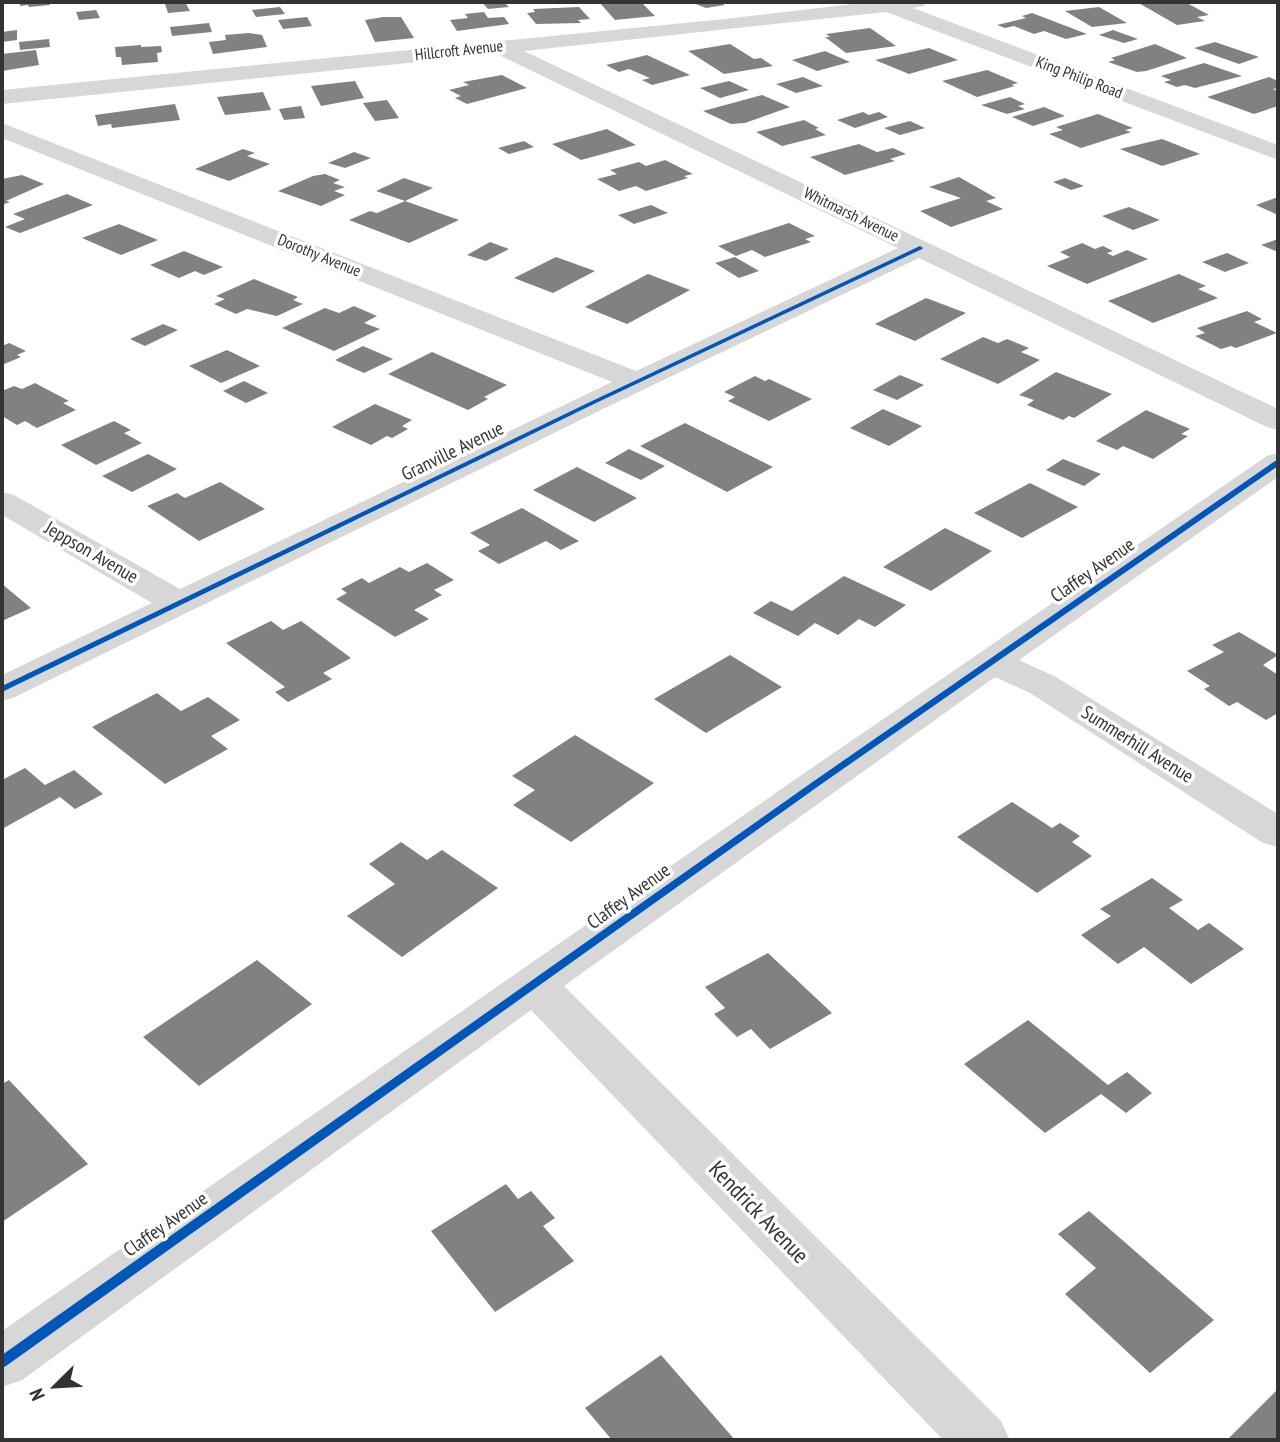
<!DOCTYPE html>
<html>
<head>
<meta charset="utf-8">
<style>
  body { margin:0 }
  #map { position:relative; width:1280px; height:1442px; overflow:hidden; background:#fff; font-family:"PT Sans Narrow",sans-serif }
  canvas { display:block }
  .frame { position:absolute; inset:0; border:4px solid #333; pointer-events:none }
  .north { position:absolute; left:21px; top:1351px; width:70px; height:70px; -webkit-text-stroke:5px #fff; paint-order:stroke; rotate:246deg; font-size:19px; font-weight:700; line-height:28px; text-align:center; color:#333 }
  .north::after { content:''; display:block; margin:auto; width:24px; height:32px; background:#333; clip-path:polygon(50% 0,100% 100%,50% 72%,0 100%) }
</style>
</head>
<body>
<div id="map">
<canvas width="1280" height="1442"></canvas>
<div class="frame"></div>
<div class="north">N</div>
</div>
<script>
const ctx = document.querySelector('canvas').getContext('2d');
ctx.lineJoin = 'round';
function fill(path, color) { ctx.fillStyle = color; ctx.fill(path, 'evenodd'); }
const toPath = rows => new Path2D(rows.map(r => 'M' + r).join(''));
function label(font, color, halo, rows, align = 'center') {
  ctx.font = font + ' "PT Sans Narrow",sans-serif'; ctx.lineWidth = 7; ctx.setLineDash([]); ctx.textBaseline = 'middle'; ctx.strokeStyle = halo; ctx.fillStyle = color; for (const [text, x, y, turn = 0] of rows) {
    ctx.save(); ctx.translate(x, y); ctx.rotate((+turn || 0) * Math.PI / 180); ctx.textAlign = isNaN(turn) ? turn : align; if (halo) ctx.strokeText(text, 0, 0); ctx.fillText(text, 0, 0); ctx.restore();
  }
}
fill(toPath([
  [20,2,49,2,50,5,29,7,28,5,20,6],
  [185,2,190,11,168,13,165,4],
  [482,2,504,2,509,7,488,9],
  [599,2,641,2,655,16,615,20],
  [690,2,719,2,725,5,706,8],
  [1137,2,1185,2,1209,15,1197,17,1205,21,1177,25],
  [280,7,285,14,256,17,252,10],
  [579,7,590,19,578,20,581,23,536,24,527,13,535,12,533,9],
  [1099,7,1127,23,1092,27,1065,11],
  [96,10,100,18,79,20,76,12],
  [484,12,488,18,504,17,509,24,457,31,450,20,468,18,465,14],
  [1032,13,1087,34,1066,39,1044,31,1034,34,1014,26,1005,28,997,25,1026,18,1022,16],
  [307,17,312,26,283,29,278,20],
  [383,17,401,17,414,38,375,42,365,20],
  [209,23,212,32,172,36,170,27],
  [870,28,896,46,846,53,825,37,830,37,826,34],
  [17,30,17,40,2,42,2,32],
  [1113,30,1138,39,1124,43,1099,35],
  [249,33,262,35,267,47,213,54,209,42,226,40,225,35],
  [49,39,50,47,20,50,19,42],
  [1215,42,1259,57,1239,64,1194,48],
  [730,44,754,59,761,58,773,66,724,74,688,51],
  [1155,44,1187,58,1146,71,1137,72,1108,62,1115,60,1111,58],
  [141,45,141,47,161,46,162,52,157,53,158,62,122,65,121,57,116,57,115,47],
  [929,48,958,60,909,74,875,60],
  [36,50,39,65,2,71,2,54],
  [825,51,850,62,817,71,792,60],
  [647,55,690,75,652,85,642,80,650,78,629,69,619,72,606,65],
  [1204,63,1242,76,1195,88,1185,85,1177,87,1164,82,1171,80,1161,76],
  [987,70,1018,83,1011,85,1015,86,977,97,942,81],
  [502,75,527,88,467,104,455,98,461,96,449,90,469,85,463,82],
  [803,77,823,86,796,93,776,84],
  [1269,77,1278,81,1278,88,1273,89,1278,91,1278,106,1254,114,1207,97],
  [355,81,364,98,321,106,311,86],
  [729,81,749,90,720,98,700,88],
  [263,92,271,110,225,115,217,97],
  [762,95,790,107,745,123,731,124,703,111],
  [1010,97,1025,104,1018,106,1025,109,1007,114,981,105],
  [387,100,399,118,375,121,363,103],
  [175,104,180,120,112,128,111,124,98,126,95,115],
  [301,106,305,118,284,120,279,109],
  [1044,107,1065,116,1033,126,1012,117],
  [863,112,869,115,879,112,888,117,855,128,837,120],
  [1098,114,1133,128,1125,130,1131,132,1081,148,1049,134,1063,130,1056,127],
  [804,120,819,128,815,129,826,135,782,146,756,132],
  [910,121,925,128,900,135,884,128],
  [607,129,636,145,581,160,552,144],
  [1162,139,1200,154,1162,166,1120,149],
  [524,141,534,147,509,154,498,148],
  [859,144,877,152,893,148,906,154,890,159,895,161,845,175,810,157],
  [243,149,255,153,247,156,270,164,229,181,195,169],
  [354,152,371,158,345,168,328,163],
  [665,160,693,174,684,176,688,178,646,191,636,186,619,191,597,179,617,174,610,170,639,162,646,166],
  [325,174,340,180,333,183,345,187,334,191,345,195,321,206,278,191,313,176],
  [22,175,44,184,6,201,10,202,2,205,2,179],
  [959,177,996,198,986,201,1003,209,951,227,920,211,961,198,929,187],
  [404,178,433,188,405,201,376,191],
  [1065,178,1084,186,1071,190,1053,182],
  [67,194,93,205,20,233,5,227,25,219,13,214],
  [1278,197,1278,215,1256,205],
  [405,201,459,220,409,243,349,220,370,211,377,213],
  [651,205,668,213,634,224,618,215],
  [1129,207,1160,220,1133,230,1102,216],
  [789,223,815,236,805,239,811,242,765,257,752,250,736,256,718,246],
  [119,224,158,240,121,255,82,238],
  [1278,239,1278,252,1261,245],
  [490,242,509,249,486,261,467,255],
  [1082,243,1095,249,1103,246,1113,251,1107,253,1113,256,1127,250,1148,259,1087,284,1047,266,1070,257,1060,252],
  [184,251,223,267,204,275,195,271,179,278,150,265],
  [1227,253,1249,263,1225,272,1202,262],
  [556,257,595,271,553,293,514,278],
  [735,257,759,271,739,278,715,263],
  [648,274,690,290,627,324,585,307],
  [1179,274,1206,286,1198,289,1218,298,1153,323,1108,301],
  [254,279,298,297,293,300,303,304,277,316,247,309,236,314,214,304,225,299,216,296],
  [926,298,966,313,915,341,875,324],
  [354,306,377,316,364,323,380,329,334,351,282,328,325,308,339,313],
  [1247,311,1262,319,1254,322,1277,333,1236,348,1231,346,1221,349,1195,336,1205,333,1197,328],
  [163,324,178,330,145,346,130,339],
  [983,337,998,343,1007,339,1029,348,1021,352,1040,360,998,384,940,359],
  [9,343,26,351,17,355,21,357,2,365,2,346],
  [363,346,393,359,364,373,335,360],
  [227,350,260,366,221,383,189,366],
  [432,352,507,385,484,397,488,399,468,410,388,374],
  [1056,372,1112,394,1074,418,1069,416,1063,420,1027,405,1034,400,1019,395],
  [900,375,924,385,897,400,873,390],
  [755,376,765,381,769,379,812,399,769,421,728,401,735,397,724,392],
  [244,381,268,393,246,403,223,391],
  [35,383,69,401,63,403,76,410,37,428,25,421,17,425,2,416,2,391,14,386,22,389],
  [375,404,412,420,402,426,408,429,392,438,387,436,371,445,332,427],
  [883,409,922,426,889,446,850,428],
  [1146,410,1190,429,1181,434,1188,436,1153,459,1123,446,1117,450,1096,441],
  [114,421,131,430,124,433,142,443,96,465,61,445],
  [685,423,773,467,727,492,640,446],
  [629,449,665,466,641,480,605,463],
  [148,454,177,469,132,492,102,476],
  [1063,459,1101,474,1084,486,1046,470],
  [577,467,637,498,594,522,533,490],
  [220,482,265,509,199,541,147,506,177,493,185,498],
  [1030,483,1078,507,1022,538,974,513],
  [522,508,579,541,561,550,546,541,499,564,478,551,490,545,470,533],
  [945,528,992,551,931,591,883,567],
  [427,563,454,580,434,590,442,595,414,610,429,619,395,637,336,599,347,593,341,589,362,578,369,583,400,567,409,572],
  [844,576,906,605,875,627,859,619,838,635,815,623,798,636,753,613,771,601,792,611],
  [2,584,31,608,2,621],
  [271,621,283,630,301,621,351,658,323,673,332,679,288,702,275,692,285,687,226,643],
  [1239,632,1278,655,1263,665,1278,675,1278,713,1266,720,1237,702,1229,706,1204,689,1210,686,1187,671,1224,652,1212,645],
  [730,655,782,687,706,733,654,699],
  [157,693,181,711,208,697,240,720,211,736,228,749,165,784,92,727],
  [575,735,654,783,571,842,513,805,535,790,512,776],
  [25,768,45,785,74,770,103,794,75,809,60,797,2,829,2,776,4,779],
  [1012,802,1052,828,1060,823,1080,836,1072,842,1092,856,1037,893,957,837],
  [401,842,427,860,442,850,498,888,402,957,347,916,395,884,369,864],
  [1152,878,1183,900,1169,908,1198,930,1209,923,1244,949,1191,984,1144,947,1118,964,1081,935,1111,916,1100,909],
  [768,953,832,1013,770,1049,751,1029,737,1037,714,1014,725,1008,705,987],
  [257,960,312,1004,199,1086,143,1037],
  [1028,1020,1108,1085,1127,1072,1152,1093,1126,1113,1101,1094,1045,1133,964,1064],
  [9,1080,88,1164,2,1222,2,1084],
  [506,1184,518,1199,531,1191,555,1218,543,1226,574,1261,495,1312,431,1231],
  [1089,1211,1214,1320,1150,1373,1065,1294,1096,1268,1058,1234],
  [661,1355,735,1440,612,1440,585,1408],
  [1278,1389,1278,1440,1229,1438]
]), '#818181');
fill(toPath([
  [870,2,927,2,924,6,913,8,1278,145,1278,160,886,12,524,51,1278,409,1278,430,1267,427,919,258,605,408,15,697,2,701,2,675,152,603,2,515,2,492,14,495,180,589,612,382,2,138,2,123,636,371,898,248,497,54,2,104,2,90,725,19,870,2],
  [1278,453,1278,477,1019,660,1056,677,1278,814,1278,847,1263,843,1030,693,995,677,564,986,1001,1421,1010,1440,943,1440,531,1010,22,1380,2,1387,2,1331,803,774,1267,456,1278,453]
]), '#d7d7d7');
fill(toPath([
  [920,246,923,248,922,249,596,403,2,692,2,686,592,401,920,246],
  [1275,461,1278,461,1278,466,820,785,6,1366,2,1368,2,1355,814,781,1275,461]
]), '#0057b8');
label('16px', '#333', '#fff', [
  ["Hillcroft Avenue",459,51,-6],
  ["King Philip Road",1079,78,21],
  ["Whitmarsh Avenue",851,215,26],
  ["Dorothy Avenue",319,256,22]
]);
label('19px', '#333', '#fff', [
  ["Granville Avenue",453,452,-26],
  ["Jeppson Avenue",91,553,30],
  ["Claffey Avenue",1093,571,-35],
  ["Summerhill Avenue",1137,745,32],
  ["Claffey Avenue",629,897,-36],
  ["Claffey Avenue",166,1225,-35]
]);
label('23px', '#333', '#fff', [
  ["Kendrick Avenue",758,1213,46]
]);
</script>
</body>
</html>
